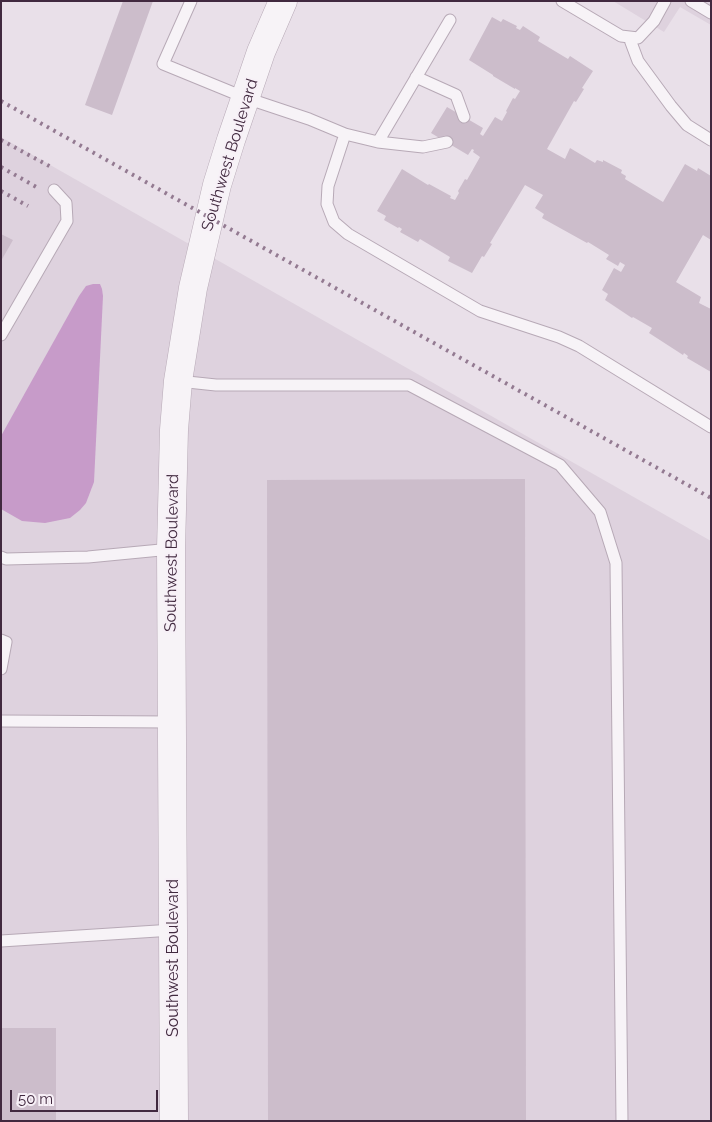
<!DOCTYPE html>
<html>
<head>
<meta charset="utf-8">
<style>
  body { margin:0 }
  #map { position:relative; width:712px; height:1122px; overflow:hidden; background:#e9e0e9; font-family:Raleway,sans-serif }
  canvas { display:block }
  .frame { position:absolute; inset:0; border:2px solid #41293f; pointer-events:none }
  .scale { position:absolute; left:10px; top:1090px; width:148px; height:22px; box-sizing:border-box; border:2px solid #41293f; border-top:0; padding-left:6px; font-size:15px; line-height:18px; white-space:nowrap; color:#41293f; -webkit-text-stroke:4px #f7f0f7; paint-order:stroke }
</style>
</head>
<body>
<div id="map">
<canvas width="712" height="1122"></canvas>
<div class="frame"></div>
<div class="scale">50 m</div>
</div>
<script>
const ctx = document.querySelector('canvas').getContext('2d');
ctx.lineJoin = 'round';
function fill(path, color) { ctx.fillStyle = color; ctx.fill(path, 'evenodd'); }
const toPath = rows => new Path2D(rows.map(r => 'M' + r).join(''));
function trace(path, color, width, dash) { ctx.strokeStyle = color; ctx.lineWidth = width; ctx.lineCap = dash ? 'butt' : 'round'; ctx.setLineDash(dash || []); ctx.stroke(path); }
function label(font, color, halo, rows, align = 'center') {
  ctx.font = font + ' Raleway,sans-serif'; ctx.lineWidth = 4; ctx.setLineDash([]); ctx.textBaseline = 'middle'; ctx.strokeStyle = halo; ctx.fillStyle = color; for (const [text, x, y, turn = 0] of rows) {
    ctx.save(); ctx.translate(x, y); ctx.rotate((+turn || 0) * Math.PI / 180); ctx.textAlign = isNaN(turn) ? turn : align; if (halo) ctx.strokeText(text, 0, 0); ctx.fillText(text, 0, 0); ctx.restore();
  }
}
fill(toPath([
  [613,1,711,1,711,25,680,7,664,32],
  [1,137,711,541,711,1121,1,1121]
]), '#ded2de');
fill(toPath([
  [93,284,100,284,102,289,103,296,94,482,86,503,80,510,70,518,45,523,22,521,1,509,1,436,79,296,86,286]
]), '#c79bc9');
fill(toPath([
  [123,1,153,1,112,115,85,105],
  [492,17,501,22,503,19,517,26,516,28,520,30,523,26,540,37,538,41,568,59,570,56,593,71,582,88,584,89,576,102,574,101,547,149,565,159,570,148,595,163,597,160,603,162,603,160,622,170,621,173,626,176,625,179,663,202,685,164,697,171,698,168,711,176,711,240,703,235,676,282,701,297,699,303,711,309,711,372,687,358,688,356,684,353,683,355,649,333,652,328,633,317,632,318,605,300,608,294,602,290,614,268,621,272,625,265,620,262,618,266,606,259,609,255,588,242,587,243,542,218,544,214,535,208,543,195,525,185,490,243,492,244,484,257,482,256,472,273,448,261,450,257,420,239,418,242,400,232,402,229,399,227,398,228,384,220,386,216,377,211,402,169,428,185,429,184,451,196,450,198,455,200,459,193,458,191,465,179,467,180,480,157,473,152,474,150,472,149,468,155,431,133,447,107,483,128,480,134,483,136,495,117,502,121,507,112,506,111,513,98,515,99,520,91,515,88,515,89,493,76,493,75,469,60],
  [1,234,13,240,1,261],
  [525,479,526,1121,268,1121,267,480],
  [1,1028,56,1028,56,1121,1,1121]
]), '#ccbdcb');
const service = toPath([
  [191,1,163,64,246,98,309,119,345,134,328,186,327,204,334,222,348,234,480,311,559,337,579,346,711,427],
  [562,1,621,36,638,38,654,21,665,1],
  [691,1,711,13],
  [629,37,638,61,671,106,687,125,711,140],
  [416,77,456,95,464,117],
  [345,134,378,142,450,20],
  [378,142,423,147,447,142],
  [1,335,67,221,66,203,54,190],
  [178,381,216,385,409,385,560,465,600,512,616,563,622,1121],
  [1,557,6,559,88,557,171,549],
  [1,640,6,642,1,669],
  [1,721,171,722],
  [1,941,173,930]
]);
const tertiary = toPath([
  [174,1121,171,549,174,430,178,381,193,288,217,185,231,140,261,52,283,1]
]);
trace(service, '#b7a9b6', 13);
trace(tertiary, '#b7a9b6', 29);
trace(service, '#f7f3f7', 11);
trace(tertiary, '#f7f3f7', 28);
trace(toPath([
  [1,101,711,498],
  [1,140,53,168],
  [1,167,40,189],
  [1,191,28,206]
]), '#937a91', 4, [2.5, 5]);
label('16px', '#41293f', '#f7f0f7', [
  ["Southwest Boulevard",230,155,-73],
  ["Southwest Boulevard",172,553,-89],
  ["Southwest Boulevard",173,958,-90]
]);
</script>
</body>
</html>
